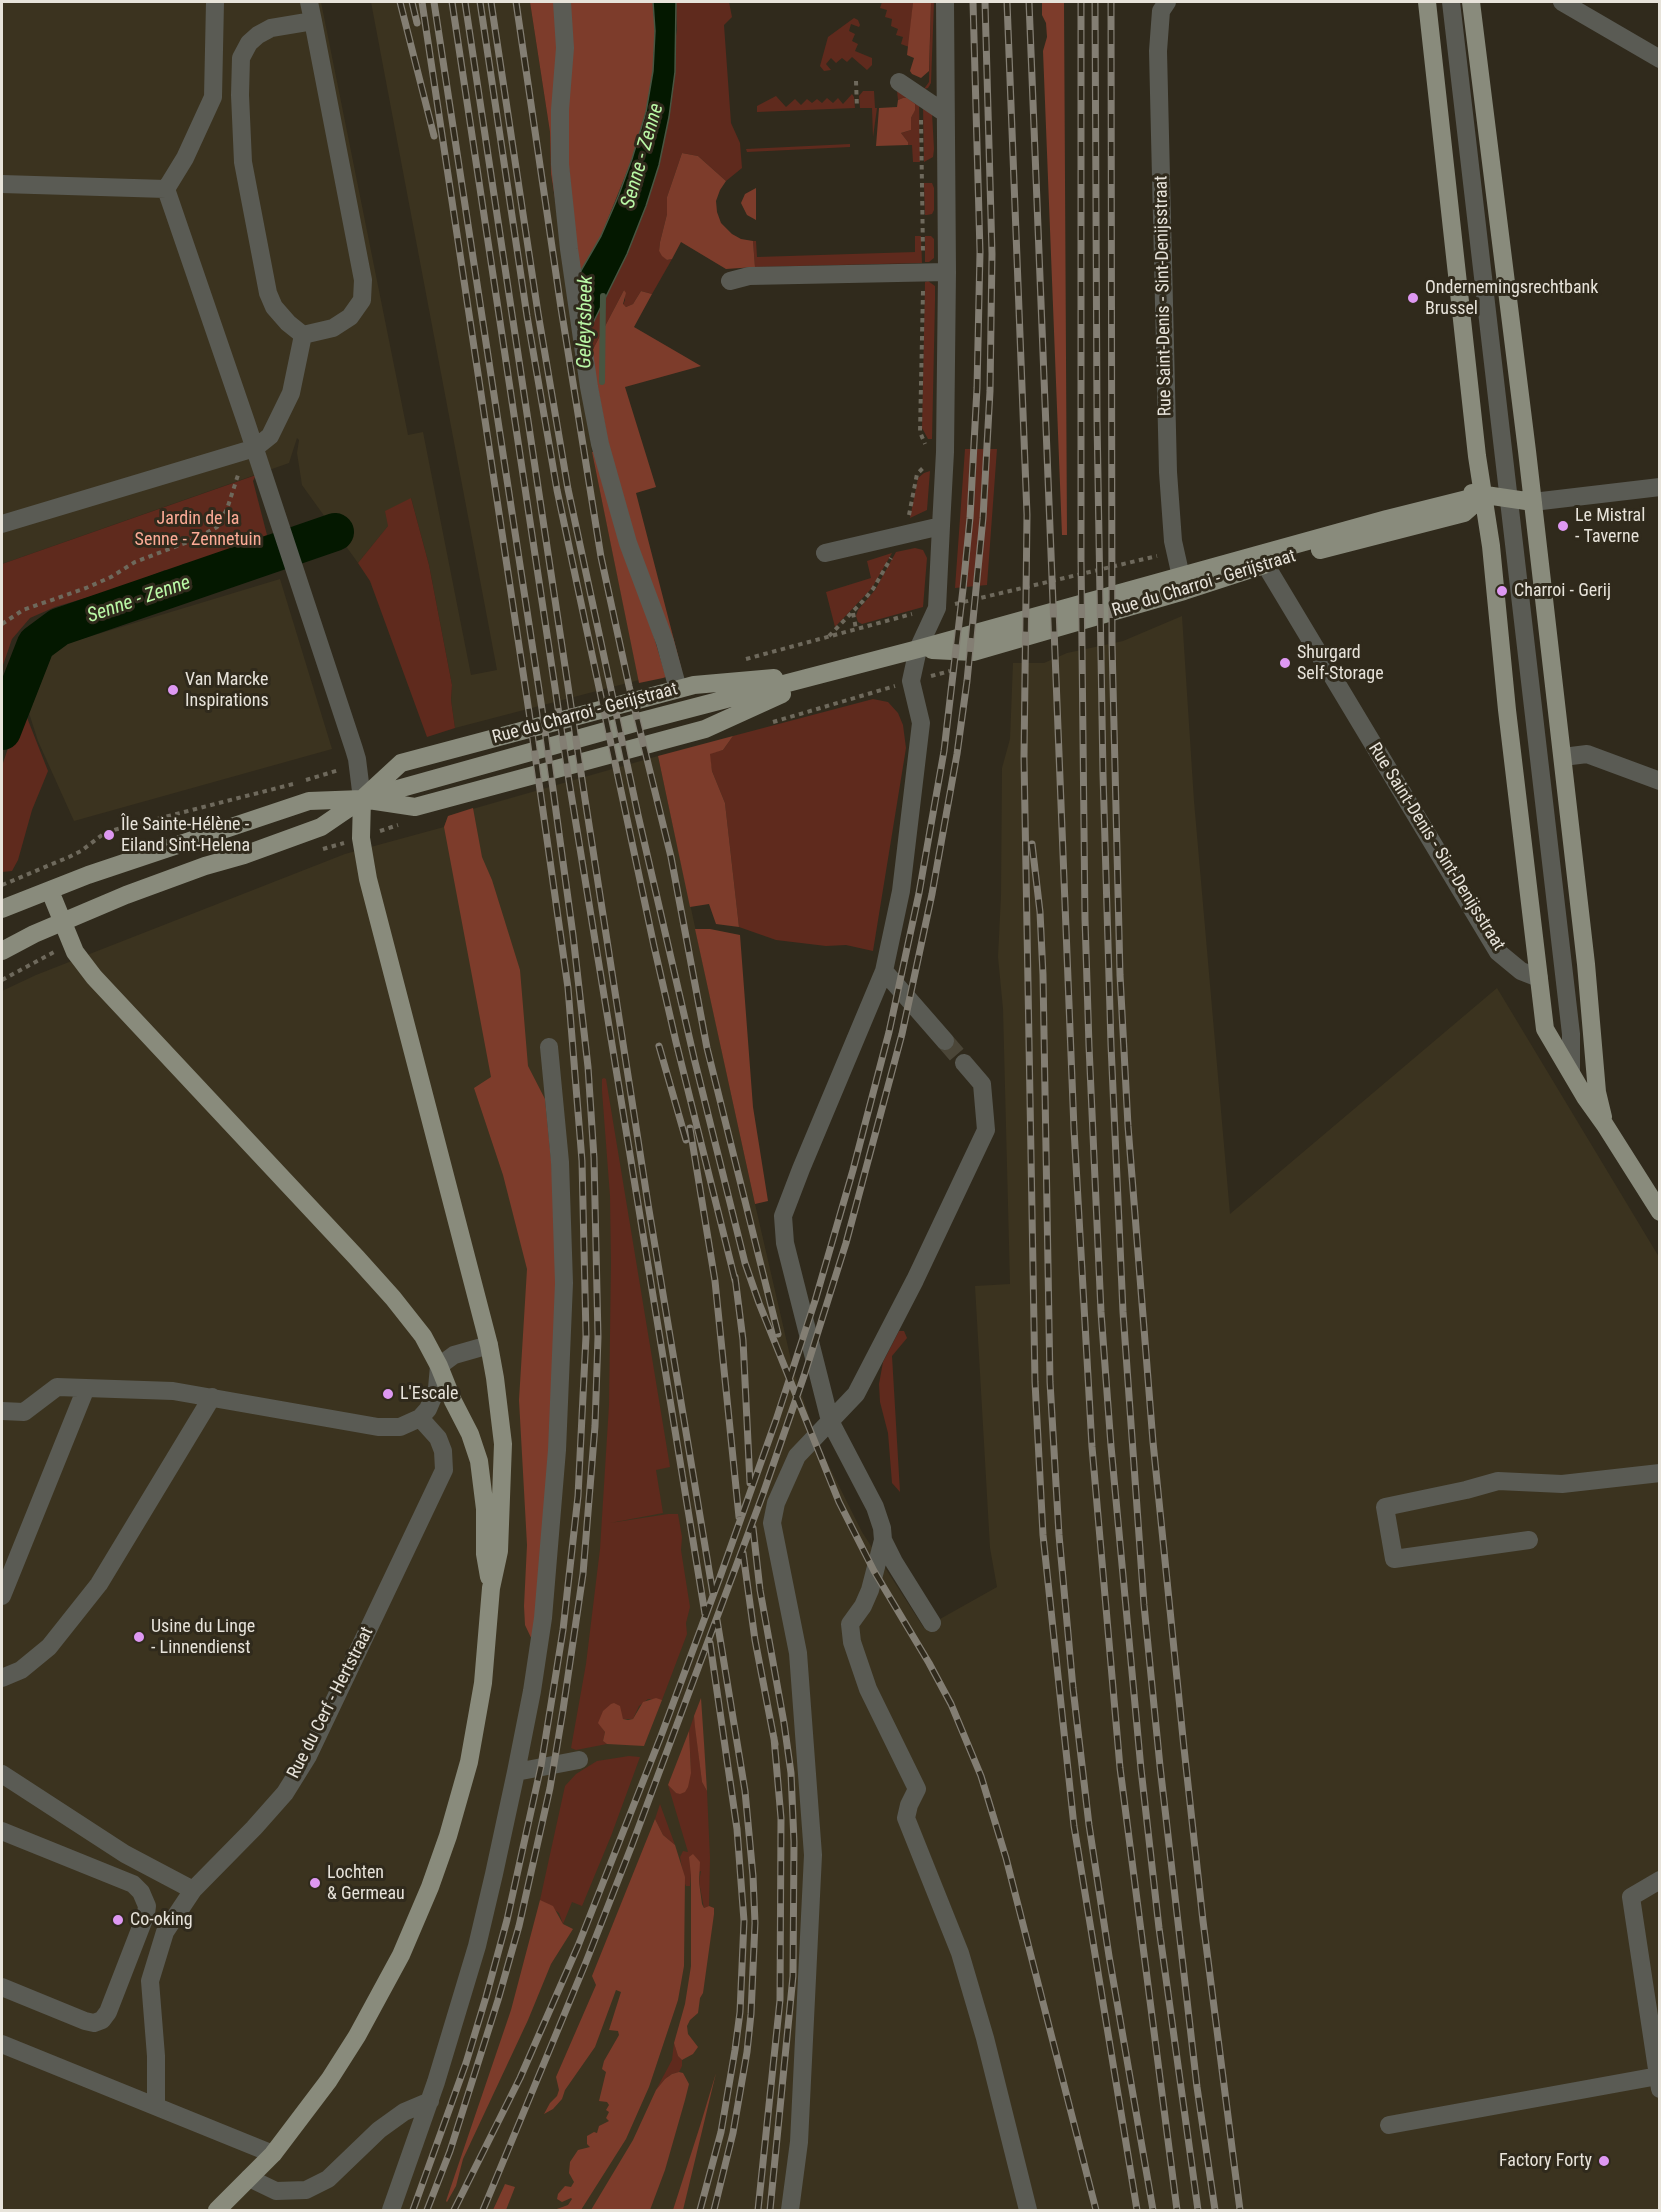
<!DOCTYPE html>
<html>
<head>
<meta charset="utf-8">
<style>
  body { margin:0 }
  #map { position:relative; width:1661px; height:2212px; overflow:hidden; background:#302a1c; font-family:"Roboto Condensed",sans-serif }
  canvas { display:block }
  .frame { position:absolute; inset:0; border:3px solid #e7e3da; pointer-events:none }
</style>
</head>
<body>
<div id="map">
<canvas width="1661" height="2212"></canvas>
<div class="frame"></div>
</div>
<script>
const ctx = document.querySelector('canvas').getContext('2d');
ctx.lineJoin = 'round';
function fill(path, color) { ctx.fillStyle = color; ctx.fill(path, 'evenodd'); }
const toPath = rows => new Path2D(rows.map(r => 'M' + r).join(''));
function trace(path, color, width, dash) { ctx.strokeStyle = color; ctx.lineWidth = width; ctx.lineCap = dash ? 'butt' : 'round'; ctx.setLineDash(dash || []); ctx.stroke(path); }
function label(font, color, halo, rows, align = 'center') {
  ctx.font = font + ' "Roboto Condensed",sans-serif'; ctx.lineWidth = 6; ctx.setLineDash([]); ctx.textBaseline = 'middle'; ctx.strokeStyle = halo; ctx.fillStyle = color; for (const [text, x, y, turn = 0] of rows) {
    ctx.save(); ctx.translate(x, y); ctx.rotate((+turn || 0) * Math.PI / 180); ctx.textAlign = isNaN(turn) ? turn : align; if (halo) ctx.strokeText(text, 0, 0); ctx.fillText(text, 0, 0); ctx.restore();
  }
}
fill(toPath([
  [2,2,321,2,408,435,423,432,471,675,497,670,371,2,530,2,550,132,551,174,592,452,639,680,455,728,451,700,452,685,429,565,411,498,358,563,302,485,297,453,299,440,297,438,289,463,2,564],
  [280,579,332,749,74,821,38,741,29,713,55,647],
  [1182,616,1194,801,1230,1214,1497,988,1659,1257,1659,2210,2,2210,2,991,36,975,345,854,444,827,448,816,658,756,755,1204,794,1373,821,1450,862,1532,924,1628,997,1587,990,1548,975,1286,1010,1284,1003,1009,998,957,1001,895,1002,768,1010,739,1013,663,1044,663,1067,653,1123,641]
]), '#3b331f');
fill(toPath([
  [676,2,729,2,732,17,724,25,731,123,740,143,742,168,726,181,698,156,682,153,667,197,667,214,660,242,659,251,667,260,672,259,652,294,641,291,633,304,626,307,623,305,625,300,624,290,591,353,588,333,627,254,646,206,677,30],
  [882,2,913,2,909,47,901,44,903,37,896,35,898,29,891,26,892,19,885,17,887,10,880,8],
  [931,2,934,2,931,83,928,88,924,89,929,82],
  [854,18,858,20,860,25,859,27,851,24,849,31,855,34,852,41,858,44,855,51,872,58,872,65,867,70,852,57,847,62,842,58,836,63,831,58,826,64,831,70,824,71,820,66,828,37],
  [863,91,874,91,875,108,877,108,873,137,872,108,860,108,859,96],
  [897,91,919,102,920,162,913,162,912,145,908,145,908,142,901,133,911,130,911,118,913,114,903,98,898,100],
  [852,94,854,97,855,108,757,112,757,106,776,96,786,107,795,99,801,105,807,99,812,103,817,99,822,103,827,98,833,103,838,98,843,104],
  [923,105,932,113,934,149,933,157,924,162],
  [850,144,850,147,747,152,746,149],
  [924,183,932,183,934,188,934,210,932,214,927,215,925,215],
  [915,236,921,236,922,263,755,267,753,241,756,241,757,257,915,252],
  [925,236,931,236,934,239,934,258,929,262,925,262],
  [928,281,935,286,935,301,932,439,928,439,922,428,925,282],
  [965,449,997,449,987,585,955,588],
  [930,471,927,510,910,518,918,478,924,473],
  [256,475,253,481,267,535,206,560,183,564,170,573,165,570,126,586,55,607,30,618,12,639,2,668,2,564],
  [411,498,429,565,452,685,451,700,455,728,427,737,370,581,358,563,388,526,385,511],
  [915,548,923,550,927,558,923,607,862,624,858,622,856,616,858,610,875,590,896,552],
  [892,553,872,588,835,627,826,592,871,578,867,561],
  [42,647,51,651,26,715,48,771,32,810,18,860,12,871,2,872,2,766],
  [873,699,888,702,898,713,903,725,906,748,873,951,846,945,826,946,776,940,739,927,725,803,712,771,709,753,723,750,733,736],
  [604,1078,606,1079,670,1467,656,1470,663,1513,610,1523,668,1514,678,1514,682,1537,681,1550,690,1607,686,1623,687,1634,662,1700,648,1699,639,1706,633,1719,623,1719,620,1711,602,1728,605,1732,603,1741,607,1744,576,1750,571,1748,586,1664,600,1549,609,1405,611,1263,610,1196,602,1091,602,1079],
  [899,1331,904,1331,907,1338,892,1356,900,1492,892,1483,888,1433,880,1402,879,1384,883,1362],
  [694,1716,702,1782,707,1791,710,1858,709,1906,704,1908,699,1882,701,1871,691,1875,690,1886,686,1886,685,1884,680,1857,683,1851,688,1852,668,1785,676,1793,691,1772,689,1731],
  [629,1756,640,1757,611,1836,582,1906,572,1902,563,1924,559,1913,540,1900,565,1786,576,1774,597,1761],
  [660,1804,675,1845,663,1835,655,1819],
  [674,2043,678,2056,682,2060,682,2066,679,2072,672,2074,665,2079,656,2090,672,2060]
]), '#5f2a1d');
fill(toPath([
  [530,2,557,2,558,217,551,174,550,132],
  [567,2,653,2,655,31,653,71,646,112,632,159,601,236,579,274,564,118],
  [913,2,931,2,929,71,921,78,912,74,910,71,914,58,907,55],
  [1042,2,1064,2,1067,535,1062,535,1043,51,1047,37,1046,23,1042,15],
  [903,98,907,98,915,104,915,110,911,118,911,130,901,133,908,142,908,145,876,146,879,108,897,107,898,100],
  [682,153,698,156,726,181,720,190,716,201,717,212,721,223,732,234,741,239,753,241,755,267,726,269,681,242,672,259,667,260,662,256,659,251,660,242,667,214,667,197],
  [756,188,756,220,747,215,741,203,745,194],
  [624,290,626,293,623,304,626,307,633,304,641,291,652,294,634,327,701,366,625,387,656,487,636,493,682,671,619,499,591,353],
  [598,451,666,677,663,678,639,683,592,452],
  [733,736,723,750,710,754,712,771,725,803,739,927,716,924,709,904,690,907,658,756],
  [473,808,482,857,492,880,520,970,528,1066,545,1099,551,1159,556,1228,554,1413,534,1644,525,1625,524,1606,527,1545,519,1400,527,1269,503,1175,474,1088,491,1077,444,827,448,816],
  [695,929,710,929,740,935,753,1107,768,1201,755,1204],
  [656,1698,662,1700,644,1746,607,1744,603,1741,605,1732,598,1723,603,1711,611,1704,614,1703,620,1706,623,1719,628,1720,633,1719,643,1702],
  [701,1698,704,1743,707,1791,702,1782,695,1727,694,1716],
  [689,1731,691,1773,688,1787,685,1792,680,1794,676,1793,668,1785],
  [655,1819,663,1835,675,1845,685,1877,684,1966,678,2000,649,2087,626,2139,581,2210,554,2210,568,2205,572,2199,571,2198,562,2202,557,2199,558,2194,565,2186,571,2187,574,2182,569,2173,570,2162,578,2150,590,2147,587,2144,587,2136,594,2132,597,2133,599,2126,609,2121,606,2118,609,2112,606,2110,609,2105,607,2102,599,2101,606,2072,602,2069,604,2061,619,2035,618,2031,609,2030,621,1992,616,1990,595,2047,565,2090,562,2099,553,2109,544,2114,550,2103,557,2096,559,2090,556,2077,596,1985,592,1976],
  [693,1854,700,1862,699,1882,702,1904,704,1908,709,1906,714,1908,714,1914,703,1993,700,1998,698,2013,690,2020,687,2026,688,2034,698,2047,693,2054,682,2060,678,2056,674,2043,685,2004,691,1966,691,1875,689,1857],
  [540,1900,553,1906,563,1924,573,1929,551,1964,528,2020,463,2159,456,2186,447,2202,446,2201,511,2010],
  [679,2072,683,2073,689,2084,685,2100,665,2170,650,2210,591,2210,633,2140,656,2090,665,2079,672,2074],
  [716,2073,683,2210,673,2210,700,2126],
  [505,2184,515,2187,506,2210,493,2210]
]), '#7d3c2b');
const water = toPath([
  [653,2,676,2,675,72,669,117,659,165,646,206,627,254,588,333,579,274,601,236,618,197,632,159,646,112,653,71,655,31,653,2]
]);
fill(water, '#041800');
trace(water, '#485541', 1.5);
trace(toPath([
  [602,382,603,296]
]), '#485541', 6);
trace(toPath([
  [2,731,36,644,59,627,335,532]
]), '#041800', 38);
trace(toPath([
  [945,1041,964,1063]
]), '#4b4638', 18, [18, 9]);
trace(toPath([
  [856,81,857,108],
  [921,120,923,253],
  [923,291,920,432,925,444],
  [909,515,917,474,925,466],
  [955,604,1157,556],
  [853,613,856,629],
  [2,624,23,610,86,588,111,577,135,562,193,540,217,527,227,509,239,472],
  [829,636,863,601,873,589,891,558],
  [746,659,912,614],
  [931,676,950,671],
  [773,722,895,686],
  [306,780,339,770],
  [380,831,398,825],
  [323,849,344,843],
  [2,885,69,857,81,851,106,832,293,784],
  [2,980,56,951]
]), '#6e695c', 4, [4.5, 4.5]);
trace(toPath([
  [309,2,313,21,363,280,362,300,350,317,333,328,303,335,288,323,274,307,268,293,243,162,240,95,241,58,249,43,258,35,271,28,313,21],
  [562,2,565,48,560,110,560,164,569,249,589,387,600,444,628,543,665,642,678,689],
  [945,2,947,272,945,452,941,526,937,608,918,649,911,681,921,723,901,891,884,971,801,1169,783,1216,785,1243,830,1421,875,1507,882,1528,883,1540,870,1590,863,1606,850,1624,852,1642,868,1689,917,1789,909,1805,906,1818,960,1953,985,2038,1028,2210],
  [1167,2,1161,11,1158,51,1168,472,1173,541,1184,590],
  [1451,2,1571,1034,1571,1072],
  [1562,2,1660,59],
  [899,82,945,113],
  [2,184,166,189,185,158,213,97,215,2],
  [166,189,246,422,354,749,357,759,362,799],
  [730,281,749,276,947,272],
  [1533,502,1660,487],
  [2,524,255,448,270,436,291,393,303,335],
  [825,553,941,526],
  [1265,564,1498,952,1521,971,1539,978],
  [1563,757,1587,754,1660,781],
  [884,971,945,1041],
  [2,1411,24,1412,57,1387,173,1391,378,1427,400,1427,420,1418,428,1409,437,1388,439,1366,454,1355,489,1345],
  [883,1540,894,1562,932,1623],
  [1529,1540,1394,1559,1385,1507,1466,1490,1498,1481,1562,1484,1660,1473],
  [2,1596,86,1388],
  [2,1678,21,1670,49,1647,99,1584,212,1397],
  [516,1772,579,1760],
  [2,1774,125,1854,193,1890],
  [2,1831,133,1884,141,1892,147,1906,146,1914,108,2012,102,2020,94,2023,85,2021,2,1987],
  [1660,1880,1631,1897,1660,2089],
  [2,2044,273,2154],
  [156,2106,156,2056,150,1981,165,1932,193,1890,254,1828,285,1793,308,1756,444,1470,443,1451,438,1438,420,1418],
  [1389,2125,1658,2076],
  [249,2178,276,2191,306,2190,328,2179,379,2130,404,2112,430,2101],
  [391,2210,436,2082,477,1946,494,1874,516,1772,532,1691,543,1618,557,1450,564,1283,560,1162,549,1047],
  [790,2210,799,2142,813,1855,798,1653,772,1523,776,1503,797,1456,856,1394,915,1280,986,1130,982,1084,964,1063]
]), '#5a5b54', 18);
trace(toPath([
  [1427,2,1477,456,1491,546,1507,710,1545,1029,1585,1097,1605,1125,1660,1212],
  [1471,2,1527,451,1586,964,1597,1092,1603,1117],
  [1472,493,1533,502],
  [1320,550,1464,513,1482,497],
  [932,650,973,652,1184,591,1264,565],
  [362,799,638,722,918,649,1387,519,1483,495],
  [50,891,75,952,94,977,357,1258,393,1298,423,1336,439,1366,453,1401,470,1434,479,1461,485,1509,485,1554,489,1577],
  [2,909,88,875,309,801,362,799,415,807,705,729,782,694],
  [2,951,34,934,126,895,205,866,244,855,321,827,362,799,401,763,694,685,774,678],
  [217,2210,273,2154,329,2080,357,2036,401,1955,430,1887,448,1836,469,1762,483,1683,491,1588,499,1551,503,1444,495,1378,489,1345,368,879,361,838,362,799]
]), '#898b7c', 18);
const rail = toPath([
  [400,2,434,136],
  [412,2,417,23],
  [452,2,569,781,705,1614],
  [465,2,585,799,648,1204,713,1594],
  [480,2,527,316,557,490,654,946,676,1042,736,1284],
  [491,2,538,313,568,489,638,815,695,1062,745,1263,759,1303,839,1502,874,1571,929,1663,951,1704,981,1776,1006,1858,1096,2210],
  [516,2,561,308,601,557,629,686,671,857,707,1048,778,1334],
  [1007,2,1027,515,1024,758,1035,1382,1043,1535,1074,1826,1137,2210],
  [1029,2,1074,1129,1092,1447,1120,1768,1177,2210],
  [1081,2,1081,558,1085,919,1089,1046,1101,1312,1111,1446,1141,1769,1159,1928,1198,2210],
  [1095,2,1097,419,1103,774,1111,1045,1123,1312,1144,1605,1160,1766,1197,2087,1215,2210],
  [1111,2,1112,643,1120,975,1128,1126,1153,1442,1184,1748,1203,1921,1240,2210],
  [1032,844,1040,912,1043,975,1050,1382,1059,1535,1073,1688,1089,1825,1109,1956,1153,2210],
  [659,1046,686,1140],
  [690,1128,715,1281,739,1517],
  [735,1277,743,1340,750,1483],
  [753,1528,760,1590,784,1723,791,1773,794,1842,793,1976,770,2210],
  [743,1553,755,1640,775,1744],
  [413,2210,466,2063,486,1997,507,1920,541,1766,563,1630,578,1496,586,1336,582,1161,568,988,529,712,422,2],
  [427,2210,450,2151,498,2000,519,1926,550,1788,563,1710,583,1574,595,1426,598,1337,594,1158,588,1067,573,935,542,709,434,2],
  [454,2210,520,2078,578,1946,661,1736,720,1577,776,1420,815,1301,853,1170,889,1032,919,893,944,751,963,589,970,518,977,388,980,252,973,2],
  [483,2210,586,1962,632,1845,763,1494,805,1373,846,1243,902,1034,932,894,957,754,967,681,983,518,990,391,992,254,985,2],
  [700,2210,721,2132,735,2050,740,2012,744,1921,737,1829,710,1643],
  [714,2210,733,2133,747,2052,751,2014,755,1923,753,1876,745,1791,717,1620],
  [758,2210,780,2000,781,1818,774,1738]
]);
trace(rail, '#837e73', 7);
trace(rail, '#302a1c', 4.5, [14]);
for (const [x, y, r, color] of [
  [1413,298,6,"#de98f2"],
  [1563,526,6,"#de98f2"],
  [1502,591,6,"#de98f2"],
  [1285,663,6,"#de98f2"],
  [173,690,6,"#de98f2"],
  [109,835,6,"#de98f2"],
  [388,1394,6,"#de98f2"],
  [139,1637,6,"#de98f2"],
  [315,1883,6,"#de98f2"],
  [118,1920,6,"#de98f2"],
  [1604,2161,6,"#de98f2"]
]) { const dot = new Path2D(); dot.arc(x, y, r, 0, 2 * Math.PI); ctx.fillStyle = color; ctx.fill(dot); trace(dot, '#302a1c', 2); }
label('18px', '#e7e3da', '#302a1c', [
  ["Ondernemingsrechtbank",1425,288],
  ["Brussel",1425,309],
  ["Le Mistral",1575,516],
  ["- Taverne",1575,537],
  ["Charroi - Gerij",1514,591],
  ["Shurgard",1297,653],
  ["Self-Storage",1297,674],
  ["Van Marcke",185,680],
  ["Inspirations",185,701],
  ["Île Sainte-Hélène -",121,825],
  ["Eiland Sint-Helena",121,846],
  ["L'Escale",400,1394],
  ["Usine du Linge",151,1627],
  ["- Linnendienst",151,1648],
  ["Lochten",327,1873],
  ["& Germeau",327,1894],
  ["Co-oking",130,1920],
  ["Factory Forty",1592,2161,"right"]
], 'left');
label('18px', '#e7e3da', '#302a1c', [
  ["Rue Saint-Denis - Sint-Denijsstraat",1164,296,-91],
  ["Rue du Charroi - Gerijstraat",1204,584,-17],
  ["Rue du Charroi - Gerijstraat",585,714,-15],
  ["Rue Saint-Denis - Sint-Denijsstraat",1436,847,58],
  ["Rue du Cerf - Hertstraat",331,1703,-63]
]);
label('18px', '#fcab96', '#302a1c', [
  ["Jardin de la",198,519],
  ["Senne - Zennetuin",198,540]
]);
label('italic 20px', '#baf8a6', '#302a1c', [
  ["Senne - Zenne",643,156,-74],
  ["Geleytsbeek",586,322,-89],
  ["Senne - Zenne",139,600,-19]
]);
</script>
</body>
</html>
